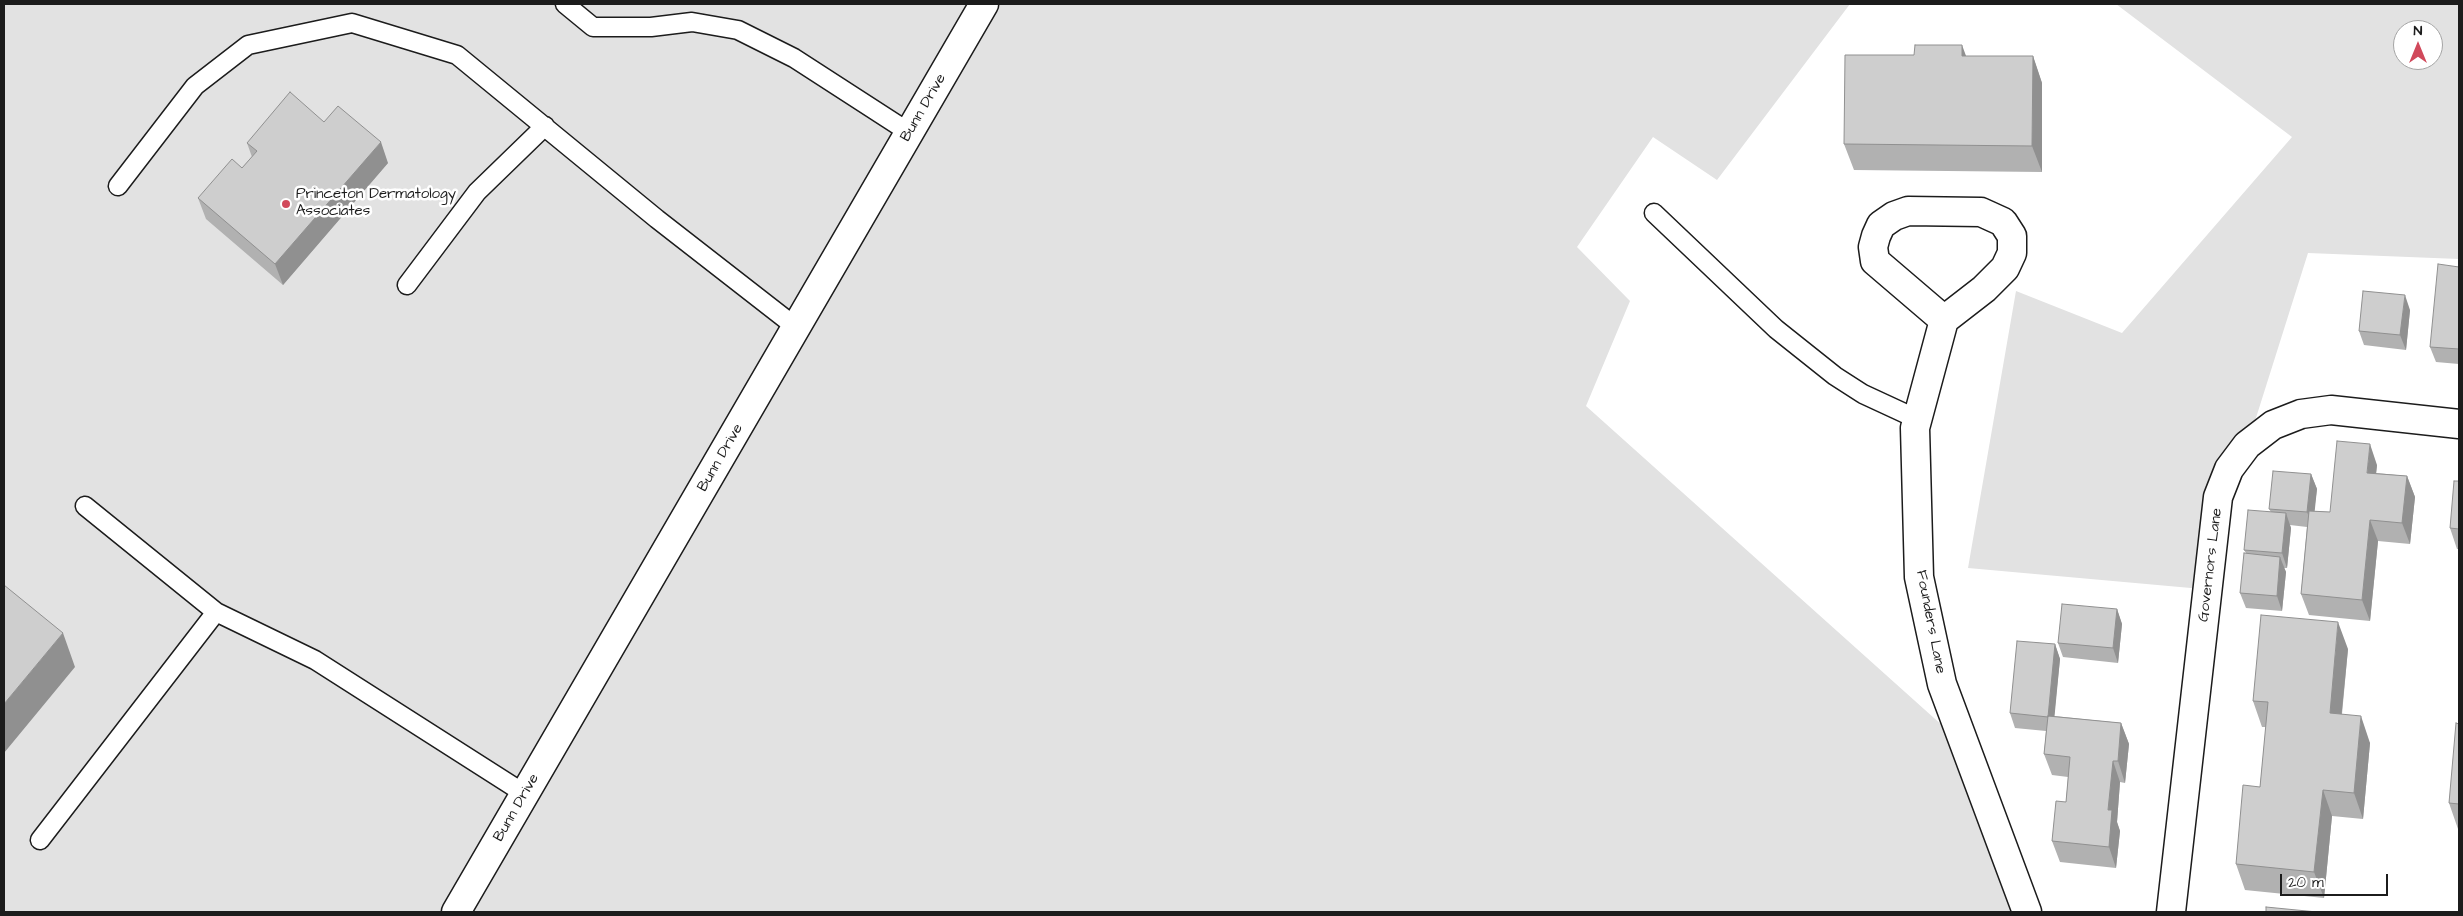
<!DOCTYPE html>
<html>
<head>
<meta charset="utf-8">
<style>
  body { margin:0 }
  #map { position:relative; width:2463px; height:916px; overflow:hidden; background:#fff; font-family:"Architects Daughter",sans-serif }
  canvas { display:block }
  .frame { position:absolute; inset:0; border:5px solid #1c1c1c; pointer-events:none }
  .north { position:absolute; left:2393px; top:20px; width:50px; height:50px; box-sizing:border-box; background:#fff; border:1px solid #a4a4a4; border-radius:50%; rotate:0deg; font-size:14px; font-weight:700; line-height:20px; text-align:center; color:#1c1c1c }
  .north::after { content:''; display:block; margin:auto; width:18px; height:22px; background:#d1495b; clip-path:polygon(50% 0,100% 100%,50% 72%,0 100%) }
  .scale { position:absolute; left:2280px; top:874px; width:108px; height:22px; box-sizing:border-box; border:2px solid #1c1c1c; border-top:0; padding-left:6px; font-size:15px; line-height:18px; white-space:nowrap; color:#1c1c1c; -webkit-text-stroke:4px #fff; paint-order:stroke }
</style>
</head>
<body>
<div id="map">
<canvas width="2463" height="916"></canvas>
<div class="frame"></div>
<div class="north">N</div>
<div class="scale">20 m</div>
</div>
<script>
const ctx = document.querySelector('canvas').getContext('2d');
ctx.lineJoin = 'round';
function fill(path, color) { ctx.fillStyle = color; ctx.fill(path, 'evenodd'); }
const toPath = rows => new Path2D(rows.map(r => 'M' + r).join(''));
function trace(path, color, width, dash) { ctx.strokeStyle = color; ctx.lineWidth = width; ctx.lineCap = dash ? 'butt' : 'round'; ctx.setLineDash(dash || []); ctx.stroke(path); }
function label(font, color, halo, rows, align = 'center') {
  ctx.font = font + ' "Architects Daughter",sans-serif'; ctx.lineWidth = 5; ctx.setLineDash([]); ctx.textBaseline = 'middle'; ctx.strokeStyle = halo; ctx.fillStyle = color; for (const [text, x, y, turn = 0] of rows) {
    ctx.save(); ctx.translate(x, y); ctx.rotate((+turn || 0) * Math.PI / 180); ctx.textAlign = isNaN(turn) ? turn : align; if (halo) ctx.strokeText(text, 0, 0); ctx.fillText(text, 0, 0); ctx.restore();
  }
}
fill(toPath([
  [4,4,1850,4,1717,180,1653,137,1577,247,1630,301,1586,406,1963,744,2026,912,4,912],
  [2116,4,2459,4,2459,259,2308,253,2202,589,1968,568,2016,291,2122,333,2292,137],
  [2403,30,2433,30,2433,60,2403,60]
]), '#e2e2e2');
const lane = toPath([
  [565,4,593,27,651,27,692,22,738,30,794,58,910,133],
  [118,186,195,86,248,45,352,23,457,55,657,219,797,328],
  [1654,213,1776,329,1835,376,1863,394,1917,419],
  [407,285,477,192,545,126],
  [85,506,216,612,315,660,525,794],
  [40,840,216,612]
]);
const street = toPath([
  [1944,320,1875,261,1873,247,1876,236,1881,225,1894,216,1908,211,1981,212,2003,222,2012,236,2012,253,2005,268,1984,289,1944,320,1915,428,1919,577,1942,684,2027,912],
  [2171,912,2218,497,2229,469,2247,445,2273,425,2301,414,2331,410,2459,424]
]);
const secondary = toPath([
  [456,912,984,4]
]);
trace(lane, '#1c1c1c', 21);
trace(street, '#1c1c1c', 31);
trace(secondary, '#1c1c1c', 31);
trace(lane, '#fff', 18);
trace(street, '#fff', 28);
trace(secondary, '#fff', 28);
fill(toPath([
  [1966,56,2033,56,2042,83,2042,172,1854,170,1844,144],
  [324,122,388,163,283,285,206,219,198,198,242,168,252,157,247,143],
  [2459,267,2459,364,2436,362,2430,347],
  [2410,310,2406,350,2364,345,2359,331],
  [2377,465,2376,473,2407,476,2415,497,2410,544,2378,541,2370,621,2309,615,2301,594,2307,527,2290,525,2291,528,2287,568,2284,568,2286,572,2282,611,2246,608,2240,593,2246,553,2244,550,2271,512,2269,509,2311,474,2317,489,2314,511,2330,512],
  [2459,481,2459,549,2457,549,2450,528],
  [2117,609,2122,624,2118,663,2063,657,2058,643],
  [2055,644,2060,659,2054,716,2121,723,2129,744,2125,783,2120,782,2117,822,2120,831,2116,868,2060,862,2052,841,2066,802,2068,777,2052,775,2044,754,2046,731,2015,728,2010,713],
  [2348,649,2342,714,2370,743,2363,819,2332,816,2324,898,2245,890,2236,864,2260,787,2266,727,2262,727,2253,701],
  [2459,724,2459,829,2458,829,2449,803]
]), '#b1b1b1');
fill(toPath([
  [1962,45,1972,72,1962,56],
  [2033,56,2042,83,2042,172,2032,146],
  [381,142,388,163,283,285,275,264],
  [2405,295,2410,310,2406,350,2400,335],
  [2370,444,2377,465,2374,494,2367,473],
  [2311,474,2317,489,2313,527,2307,512],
  [2407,476,2415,497,2410,544,2402,523],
  [2286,513,2291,528,2287,568,2282,553],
  [2370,520,2378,541,2370,621,2362,600],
  [2280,557,2286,572,2282,611,2277,596],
  [2117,609,2122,624,2118,663,2113,648],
  [2338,622,2348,649,2339,740,2330,713],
  [63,633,75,667,4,753,4,704],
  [2055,644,2060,659,2053,732,2048,717],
  [2361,716,2370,743,2363,819,2354,793],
  [2121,723,2129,744,2125,783,2118,761],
  [2113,761,2120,782,2117,822,2120,831,2116,868,2109,847,2108,810],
  [2323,790,2332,816,2324,898,2314,872]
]), '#909090');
const building = toPath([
  [1915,45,1962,45,1962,56,2033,56,2032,146,1844,144,1845,55,1914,55,1915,45],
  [290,92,324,122,338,106,381,142,275,264,198,198,232,159,242,168,257,151,247,143,290,92],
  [2438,264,2459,267,2459,349,2430,347,2438,264],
  [2363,291,2405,295,2400,335,2359,331,2363,291],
  [2337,441,2370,444,2367,473,2407,476,2402,523,2370,520,2362,600,2301,594,2309,511,2330,512,2337,441],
  [2273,471,2311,474,2307,512,2269,509,2273,471],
  [2454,481,2459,481,2459,529,2450,528,2454,481],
  [2248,510,2286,513,2282,553,2244,550,2248,510],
  [2244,553,2280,557,2277,596,2240,593,2244,553],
  [4,585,63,633,4,704,4,585],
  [2062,604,2117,609,2113,648,2058,643,2062,604],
  [2261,615,2338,622,2330,713,2361,716,2354,793,2323,790,2314,872,2236,864,2243,785,2260,787,2268,702,2253,701,2261,615],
  [2017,641,2055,644,2048,717,2010,713,2017,641],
  [2048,716,2121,723,2118,761,2113,761,2108,810,2112,810,2109,847,2052,841,2056,801,2066,802,2070,757,2044,754,2048,716],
  [2456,723,2459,724,2459,804,2449,803,2456,723],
  [2266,907,2317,912,2266,912,2266,907]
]);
fill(building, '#cecece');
trace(building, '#909090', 1);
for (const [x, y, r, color] of [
  [286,204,5,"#d1495b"]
]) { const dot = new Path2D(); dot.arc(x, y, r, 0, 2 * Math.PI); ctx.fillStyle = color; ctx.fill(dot); trace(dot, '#fff', 2); }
label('15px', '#1c1c1c', '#fff', [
  ["Bunn Drive",924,108,-60],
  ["Bunn Drive",721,458,-60],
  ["Governors Lane",2211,565,-83],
  ["Founders Lane",1930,622,79],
  ["Bunn Drive",517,808,-60]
]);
label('15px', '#1c1c1c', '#fff', [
  ["Princeton Dermatology",296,195],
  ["Associates",296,212]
], 'left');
</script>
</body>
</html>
